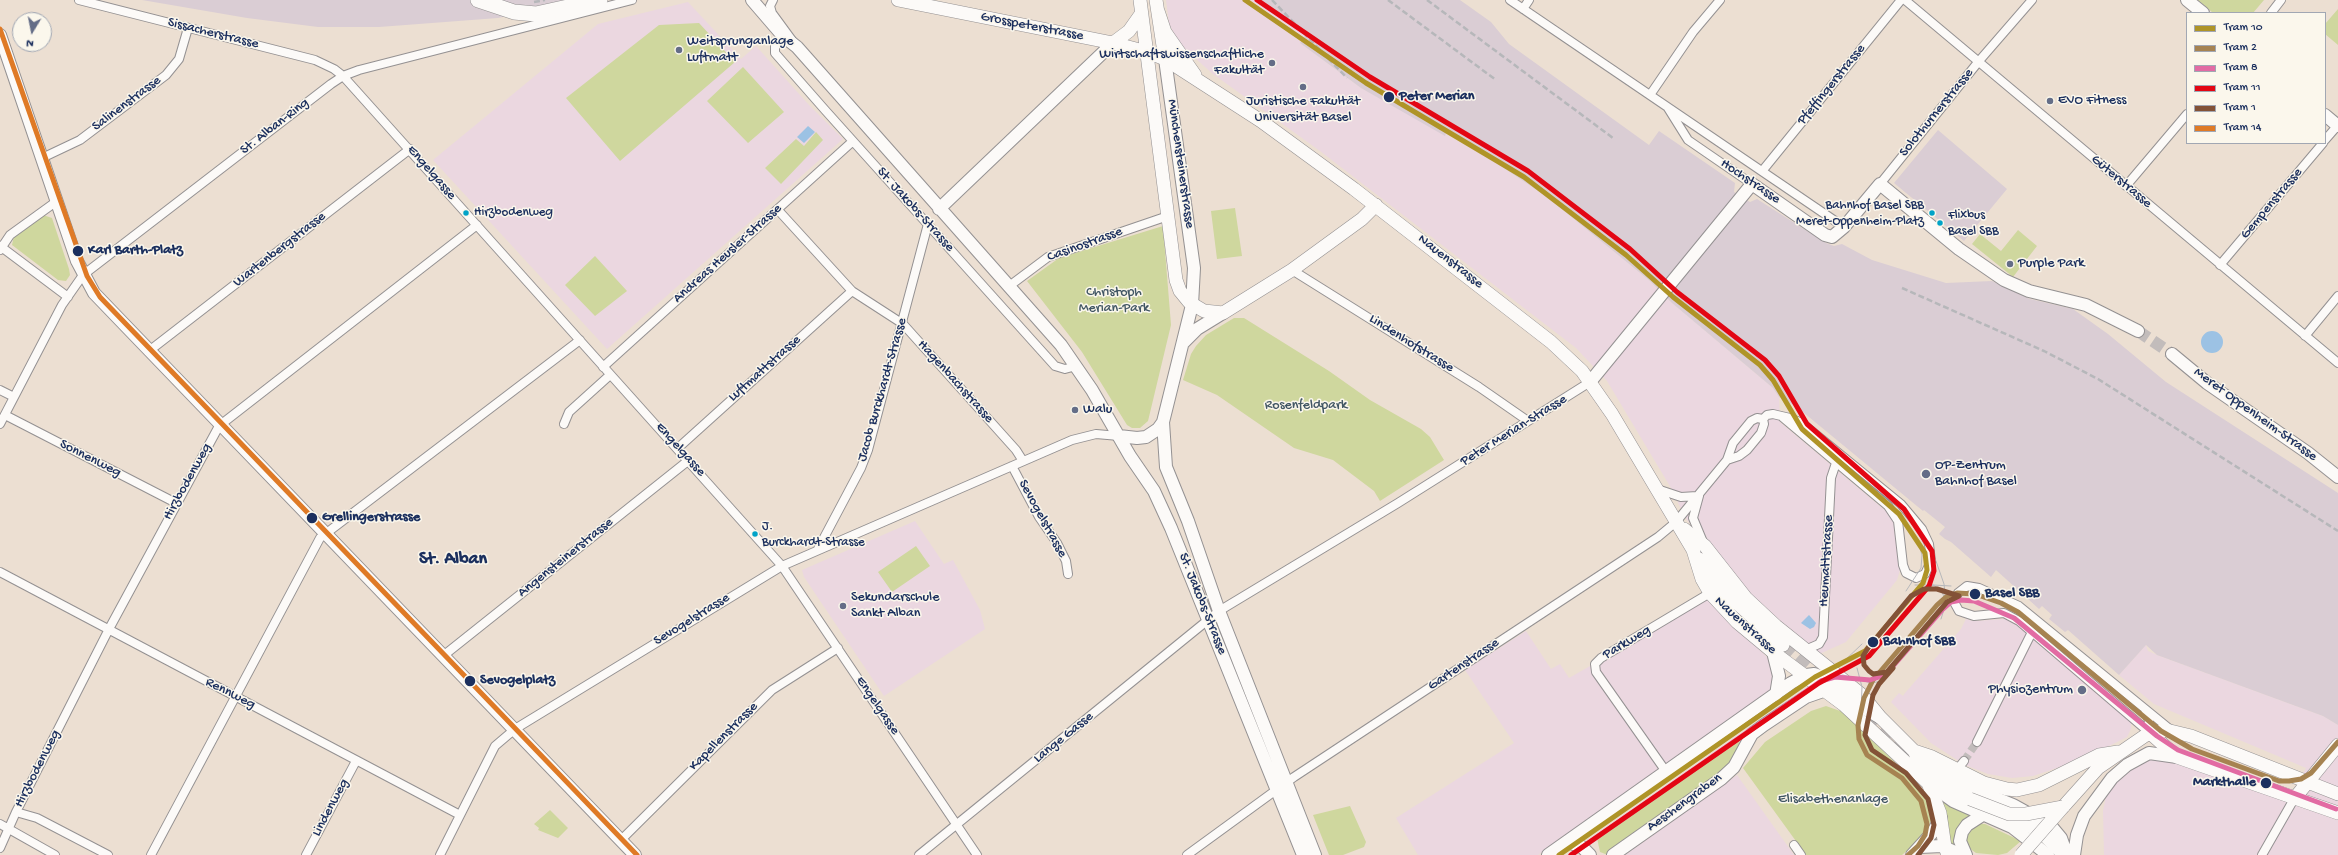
<!DOCTYPE html>
<html>
<head>
<meta charset="utf-8">
<style>
  body { margin:0 }
  #map { position:relative; width:2338px; height:855px; overflow:hidden; background:#ecdfd2; font-family:"Gochi Hand",sans-serif }
  canvas { display:block }
  .legend { position:absolute; left:2186px; top:12px; width:140px; height:132px; box-sizing:border-box; background:#fbf7ec; border:1px solid #a1a7b3; margin:0; padding:5px 7px; list-style:none; font-size:12px; color:#1b2f5e }
  .legend li { display:flex; align-items:center; gap:8px; height:20px }
  .legend b { width:20px; border:1px solid #a1a7b3 }
  .north { position:absolute; left:12px; top:12px; width:40px; height:40px; box-sizing:border-box; background:#fbf7ec; border:1px solid #a1a7b3; border-radius:50%; rotate:190deg; font-size:11px; font-weight:700; line-height:16px; text-align:center; color:#1b2f5e }
  .north::after { content:''; display:block; margin:auto; width:14px; height:18px; background:#646d87; clip-path:polygon(50% 0,100% 100%,50% 72%,0 100%) }
</style>
</head>
<body>
<div id="map">
<canvas width="2338" height="855"></canvas>
<ul class="legend">
<li><b style="height:5px;background:#af9427"></b>Tram 10</li>
<li><b style="height:5px;background:#a68351"></b>Tram 2</li>
<li><b style="height:5px;background:#e26ba3"></b>Tram 8</li>
<li><b style="height:5px;background:#e30613"></b>Tram 11</li>
<li><b style="height:5px;background:#835237"></b>Tram 1</li>
<li><b style="height:5px;background:#df7a26"></b>Tram 14</li>
</ul>
<div class="north">N</div>
</div>
<script>
const ctx = document.querySelector('canvas').getContext('2d');
ctx.lineJoin = 'round';
function fill(path, color) { ctx.fillStyle = color; ctx.fill(path, 'evenodd'); }
const toPath = rows => new Path2D(rows.map(r => 'M' + r).join(''));
function trace(path, color, width, dash) { ctx.strokeStyle = color; ctx.lineWidth = width; ctx.lineCap = dash ? 'butt' : 'round'; ctx.setLineDash(dash || []); ctx.stroke(path); }
function label(font, color, halo, rows, align = 'center') {
  ctx.font = font + ' "Gochi Hand",sans-serif'; ctx.lineWidth = 3; ctx.setLineDash([]); ctx.textBaseline = 'middle'; ctx.strokeStyle = halo; ctx.fillStyle = color; for (const [text, x, y, turn = 0] of rows) {
    ctx.save(); ctx.translate(x, y); ctx.rotate((+turn || 0) * Math.PI / 180); ctx.textAlign = isNaN(turn) ? turn : align; if (halo) ctx.strokeText(text, 0, 0); ctx.fillText(text, 0, 0); ctx.restore();
  }
}
fill(toPath([
  [1166,0,1260,0,1307,33,1300,43,1361,88,1489,158,1547,197,1650,281,1672,303,1773,388,1779,397,1780,422,1894,518,1901,567,1897,580,1846,642,1815,656,1771,618,1708,548,1685,517,1671,488,1607,381,1576,348,1320,151,1213,74,1187,51,1177,39,1169,24],
  [688,2,741,59,756,46,809,105,843,139,607,349,433,160,598,24],
  [915,521,944,564,953,560,980,610,985,629,884,696,804,577,802,570],
  [1708,599,1768,658,1773,666,1773,686,1768,694,1538,855,1418,855,1396,818,1514,743,1465,670,1526,631,1551,669,1560,664,1569,678],
  [1966,619,1974,621,2005,619,2017,622,2131,720,2131,729,2127,737,2081,760,2033,776,2012,778,1988,774,1965,765,1931,743,1891,702,1899,693,1903,696,1905,693,1961,629],
  [2146,645,2148,651,2157,655,2323,716,2338,725,2338,855,2104,855,2103,811,2108,787,2150,754,2288,800,2306,768,2154,704,2119,675],
  [1737,775,1794,855,1625,855]
]), '#ebd7e0');
fill(toPath([
  [142,0,580,0,498,18,379,27,318,27,247,18],
  [1260,0,1460,0,1491,22,1509,44,1649,145,1659,131,1735,183,1734,192,1750,202,1757,199,1826,243,1834,246,1842,244,1872,260,1946,283,1992,281,2030,299,2073,309,2108,334,2166,382,2338,493,2338,725,2323,716,2157,655,2146,645,2119,675,2068,630,2065,632,2049,619,2052,615,2042,606,2039,609,1996,570,1991,577,1951,542,1945,539,1939,534,1945,527,1924,510,1923,511,1798,408,1779,397,1773,388,1672,303,1650,281,1547,197,1489,158,1446,133,1445,136,1361,88,1300,43,1307,33],
  [1938,130,2007,189,1964,241,1894,183]
]), '#dacdd4');
fill(toPath([
  [2198,0,2264,0,2253,13,2213,13],
  [2338,9,2338,45,2325,34,2325,24],
  [699,23,735,62,620,161,566,98,659,25],
  [743,67,784,112,748,143,707,101],
  [816,132,823,140,781,184,765,168,796,139,804,146],
  [1235,208,1242,256,1217,259,1211,211],
  [43,215,52,218,69,269,70,275,66,281,58,280,12,245,14,236],
  [1163,226,1171,325,1148,421,1140,428,1132,428,1127,425,1082,352,1027,281,1059,258],
  [2018,230,2037,246,2013,277,1972,244,1980,234,2001,251],
  [595,256,627,291,595,316,565,285],
  [1234,318,1244,318,1329,371,1370,400,1421,429,1430,437,1444,460,1380,501,1374,491,1333,460,1294,448,1217,395,1183,380,1191,354,1196,346,1206,335],
  [916,546,930,566,892,592,878,572],
  [1826,706,1843,712,1909,776,1918,785,1925,798,1933,820,1925,826,1922,838,1902,855,1806,855,1743,768,1765,742,1811,711],
  [1740,737,1739,747,1728,768,1608,855,1600,852,1597,838],
  [1939,796,1971,814,1962,821,1958,829,1958,848,1949,843],
  [1350,806,1366,842,1364,847,1343,855,1329,855,1313,815],
  [550,810,568,828,558,838,538,830,539,828,534,824],
  [1978,824,1985,824,2021,841,2007,853,1998,855,1976,853,1965,845,1966,833]
]), '#cfd79e');
fill(toPath([
  [808,126,815,132,804,143,797,137],
  '2201 342a11 11 0 1 1 22 0a11 11 0 1 1-22 0Z',
  [1809,615,1816,623,1814,627,1810,629,1801,623]
]), '#9cc2e4');
trace(toPath([
  [1964,761,1977,742]
]), '#c2bcbb', 8, [8, 4]);
trace(toPath([
  [2138,331,2172,354]
]), '#c2bcbb', 12, [12, 6]);
trace(toPath([
  [1783,645,1822,680],
  [1866,717,1918,762]
]), '#c2bcbb', 13, [13, 6]);
const street = toPath([
  [79,0,315,60,334,69,343,76,782,566,977,855],
  [773,0,770,6,772,13,794,43],
  [1510,0,1844,227],
  [1905,0,2338,363],
  [1523,9,1529,0],
  [2271,13,2281,0],
  [783,36,775,45,775,53,825,110,1055,366,1065,369,1076,366],
  [1650,95,1693,32,1720,0],
  [1668,108,1688,140,1752,184],
  [2325,140,2338,125],
  [42,158,80,140,166,75,179,59,188,28],
  [1763,170,1901,0],
  [1880,184,1979,61,2032,0],
  [2126,186,2187,114],
  [778,210,852,291,903,324,1016,450,1023,461],
  [0,246,68,297],
  [0,250,10,235,57,201],
  [2220,265,2323,143],
  [1292,270,1479,387,1528,421],
  [1008,287,1048,257,1168,216],
  [2305,336,2338,296],
  [149,351,410,149],
  [603,367,853,141],
  [0,390,14,397],
  [5,415,176,503],
  [1763,419,1767,415,1773,414,1777,415,1790,418,1802,423,1901,504,1922,529,1929,544,1931,561,1925,574,1916,578,1906,573,1903,565,1898,521,1888,506,1781,416],
  [0,424,62,305,83,275,331,84,343,76,359,70,632,0],
  [564,424,569,412,610,375],
  [678,448,852,291],
  [1727,460,1739,456,1747,450,1761,433,1764,424,1763,419],
  [1012,466,1039,517,1057,543,1066,561,1068,574],
  [1657,489,1681,497,1697,496],
  [1699,496,1693,518,1703,542],
  [818,549,861,468,868,450,928,224],
  [0,572,460,815],
  [1805,650,1819,644,1823,637,1831,478,1836,463],
  [443,656,689,460],
  [2145,709,2149,721,2146,735],
  [2150,733,2019,621,2004,613,1974,616,1959,611,1954,602,1958,593,1967,586,1979,588,2019,606,2171,730],
  [1977,742,2032,632],
  [1956,771,1964,761],
  [1667,773,1596,672,1595,664,1601,658,1710,593],
  [16,812,37,818,108,855],
  [0,824,55,855],
  [621,840,772,690,838,648],
  [1794,845,1801,855],
  [0,848,16,812,109,629,219,426,477,225],
  [151,855,320,538,580,340],
  [306,855,356,761],
  [440,855,495,746,515,729,782,566,1072,440,1096,434,1119,436],
  [919,855,1219,611,1398,503,1590,382],
  [1187,855,1294,777,1658,537,1676,522,1727,460,1733,443,1751,421,1757,418,1763,419],
  [2262,855,2294,799]
]);
const secondary = toPath([
  [752,0,783,36,797,47,1061,345,1092,390,1130,456,1154,491,1171,528,1303,855],
  [2187,0,2203,13],
  [0,35,77,261,94,293,635,855],
  [2325,115,2338,126],
  [939,209,1113,43],
  [1184,342,1197,329,1223,313],
  [2172,354,2207,383,2308,453,2338,477],
  [1590,382,1752,184,1825,235,1832,237,1844,227,1880,184,1959,249,2004,280,2029,291,2086,305,2138,331],
  [1163,422,1166,467,1188,521,1219,611,1315,855],
  [1119,436,1137,438,1146,437,1158,429,1163,422,1192,305,1194,268,1165,59],
  [1773,652,1779,676,1776,695],
  [1925,760,1964,785,2013,805,2051,826,2061,838,2067,855],
  [1928,783,1953,801,2012,827,2048,855],
  [1568,842,1582,847,1590,855],
  [1920,847,1942,846,1961,855],
  [1548,855,1791,683,1806,675,1814,674,1825,678,1862,707,1879,717],
  [1613,855,1721,779,1734,767,1752,734,1764,725,1806,697,1826,690],
  [1912,855,1933,832,1941,818],
  [1966,855,1960,841,1962,832,1967,825,1984,814],
  [2074,855,2077,835,2084,816,2112,778,2127,765,2149,753,2177,757]
]);
const primary = toPath([
  [898,0,1113,43,1147,52,1165,59,1261,121,1354,189,1551,342,1582,371,1612,414,1693,550,1702,579,1710,593,1737,622,1773,652,1844,705,1928,783,1940,813,1945,847,1948,855],
  [1140,0,1176,280,1180,291,1189,302,1204,311,1223,313,1292,270,1362,219,1376,205],
  [1156,0,1165,59],
  [1158,11,1165,32,1195,75],
  [1113,43,1129,31,1141,14],
  [1684,529,1705,546,1746,598,1776,626,1862,695,1880,717,1914,751,1919,760,1942,782,1970,799],
  [1699,559,1727,594,1783,645],
  [2150,733,2177,757,2338,813],
  [1914,751,1932,757,1984,783,2007,789,2017,790,2039,785,2099,755,2118,752],
  [2294,799,2338,745],
  [2063,807,2098,768,2146,735,2166,730,2191,736,2338,794],
  [2008,812,2044,835,2064,855]
]);
const highway = toPath([
  [478,0,514,12,536,14,600,0]
]);
trace(street, '#949192', 10);
trace(secondary, '#949192', 14);
trace(primary, '#949192', 14);
trace(highway, '#949192', 16);
trace(street, '#fcfaf8', 8);
trace(secondary, '#fcfaf8', 12);
trace(primary, '#fcfaf8', 13);
trace(highway, '#fcfaf8', 15);
trace(toPath([
  [1926,545,1936,561,1944,584,1946,603,1941,619],
  [1915,585,1933,585,1940,589,1945,598],
  [1906,591,1921,568,1922,555,1918,541],
  [1913,596,1921,589,1933,585,1951,586],
  [1841,664,1862,644],
  [1857,668,1862,687,1861,712],
  [1821,679,1843,675,1871,683,1882,681]
]), '#b6b7ba', 1);
trace(toPath([
  [1272,0,1347,78],
  [1388,0,1496,80],
  [1427,0,1613,138],
  [534,2,545,0],
  [1902,288,2044,351,2098,379,2338,531]
]), '#b6b7ba', 2.5, [6, 3]);
const primaryBridge = toPath([
  [1970,799,2009,814,2026,814,2063,807],
  [2021,855,2063,807]
]);
trace(primaryBridge, '#949192', 14, []);
trace(primaryBridge, '#fcfaf8', 13);
trace(toPath([
  [1245,0,1366,83,1524,177,1626,255,1673,297,1760,365,1773,380,1802,429,1899,514,1925,553,1927,570,1923,583,1865,651,1815,677,1559,855]
]), '#af9427', 5);
trace(toPath([
  [1908,855,1918,846,1925,835,1927,824,1921,801,1902,778,1867,755,1859,739,1858,725,1864,698,1873,680,1937,605,1946,597,1957,593,1975,594,2001,603,2018,612,2161,731,2192,749,2279,781,2289,781,2301,779,2311,773,2338,742]
]), '#a68351', 5);
trace(toPath([
  [1571,855,1821,681,1835,677,1870,680,1885,675,1942,610,1951,602,1961,600,1974,601,2014,618,2157,736,2178,750,2336,809]
]), '#e26ba3', 5);
trace(toPath([
  [1257,0,1370,77,1528,171,1630,249,1677,292,1765,360,1779,376,1807,424,1904,509,1932,551,1934,571,1929,586,1869,656,1819,683,1571,855]
]), '#e30613', 5);
trace(toPath([
  [1924,589,1937,589,1959,596,1947,602,1887,672,1873,674,1869,671,1864,665,1863,656,1868,648,1911,596,1924,589],
  [1893,668,1879,684,1873,695,1865,735,1872,750,1906,773,1928,799,1934,825,1931,838,1918,855]
]), '#835237', 5);
trace(toPath([
  [0,29,87,276,100,297,637,855]
]), '#df7a26', 5);
for (const [x, y, r, color] of [
  [679,50,4,"#646d87"],
  [1272,63,4,"#646d87"],
  [1303,87,4,"#646d87"],
  [1389,97,6,"#1b2f5e"],
  [2050,101,4,"#646d87"],
  [466,213,3.5,"#01a3c8"],
  [1932,213,3.5,"#01a3c8"],
  [1940,223,3.5,"#01a3c8"],
  [78,251,6,"#1b2f5e"],
  [2010,264,4,"#646d87"],
  [1075,410,4,"#646d87"],
  [1926,474,5,"#646d87"],
  [312,518,6,"#1b2f5e"],
  [755,534,3.5,"#01a3c8"],
  [1975,594,6,"#1b2f5e"],
  [843,606,4,"#646d87"],
  [1873,642,6,"#1b2f5e"],
  [470,681,6,"#1b2f5e"],
  [2082,690,5,"#646d87"],
  [2266,783,6,"#1b2f5e"]
]) { const dot = new Path2D(); dot.arc(x, y, r, 0, 2 * Math.PI); ctx.fillStyle = color; ctx.fill(dot); trace(dot, '#fbf7ec', 1.5); }
label('13px', '#1b2f5e', '#fbf7ec', [
  ["Bahnhof Basel SBB",1924,206,"right"],
  ["Meret-Oppenheim-Platz",1924,222,"right"],
  ["Hirzbodenweg",474,213],
  ["Flixbus",1948,216],
  ["Basel SBB",1948,232],
  ["J.",762,527],
  ["Burckhardt-Strasse",762,543]
], 'left');
label('14px', '#1b2f5e', '#fbf7ec', [
  ["Grosspeterstrasse",1032,27,11],
  ["Sissacherstrasse",213,34,14],
  ["Pfeffingerstrasse",1832,85,-51],
  ["Salinenstrasse",127,104,-37],
  ["Solothurnerstrasse",1937,113,-51],
  ["St. Alban-Ring",275,127,-38],
  ["Münchensteinerstrasse",1180,164,82],
  ["Engelgasse",431,173,49],
  ["Hochstrasse",1750,182,34],
  ["Güterstrasse",2121,182,40],
  ["Gempenstrasse",2272,204,-50],
  ["St. Jakobs-Strasse",915,210,48],
  ["Casinostrasse",1085,245,-20],
  ["Wartenbergstrasse",280,250,-38],
  ["Andreas Heusler-Strasse",728,254,-42],
  ["Nauenstrasse",1450,262,38],
  ["Lindenhofstrasse",1411,344,32],
  ["Luftmattstrasse",765,369,-42],
  ["Hagenbachstrasse",955,382,48],
  ["Jacob Burckhardt-Strasse",883,390,-74],
  ["Meret Oppenheim-Strasse",2255,415,36],
  ["Peter Merian-Strasse",1514,431,-32],
  ["Engelgasse",680,450,48],
  ["Sonnenweg",90,459,27],
  ["Hirzbodenweg",188,482,-61],
  ["Sevogelstrasse",1042,519,61],
  ["Angensteinerstrasse",566,558,-39],
  ["Heumattstrasse",1827,561,-87],
  ["St. Jakobs-Strasse",1202,604,68],
  ["Sevogelstrasse",692,620,-32],
  ["Nauenstrasse",1745,626,42],
  ["Parkweg",1627,643,-31],
  ["Gartenstrasse",1464,665,-34],
  ["Rennweg",230,694,27],
  ["Engelgasse",877,706,56],
  ["Kapellenstrasse",724,737,-45],
  ["Lange Gasse",1064,738,-39],
  ["Hirzbodenweg",38,769,-63],
  ["Aeschengraben",1685,803,-36],
  ["Lindenweg",331,808,-62]
]);
label('14px', '#1b2f5e', '#fbf7ec', [
  ["Weitsprunganlage",687,42],
  ["Luftmatt",687,58],
  ["Wirtschaftswissenschaftliche",1264,55,"right"],
  ["Fakultät",1264,71,"right"],
  ["EVO Fitness",2058,101],
  ["Juristische Fakultät",1303,102,"center"],
  ["Universität Basel",1303,118,"center"],
  ["Purple Park",2018,264],
  ["Walu",1083,410],
  ["OP-Zentrum",1935,466],
  ["Bahnhof Basel",1935,482],
  ["Sekundarschule",851,598],
  ["Sankt Alban",851,614],
  ["Physiozentrum",2073,690,"right"]
], 'left');
label('bold 14px', '#1b2f5e', '#fbf7ec', [
  ["Peter Merian",1399,97],
  ["Karl Barth-Platz",88,251],
  ["Grellingerstrasse",322,518],
  ["Basel SBB",1985,594],
  ["Bahnhof SBB",1883,642],
  ["Sevogelplatz",480,681],
  ["Markthalle",2256,783,"right"]
], 'left');
label('14px', '#425764', '#fbf7ec', [
  ["Christoph",1114,293],
  ["Merian-Park",1114,309],
  ["Rosenfeldpark",1306,406],
  ["Elisabethenanlage",1833,800]
]);
label('bold 18px', '#1b2f5e', '#fbf7ec', [
  ["St. Alban",453,560]
]);
</script>
</body>
</html>
